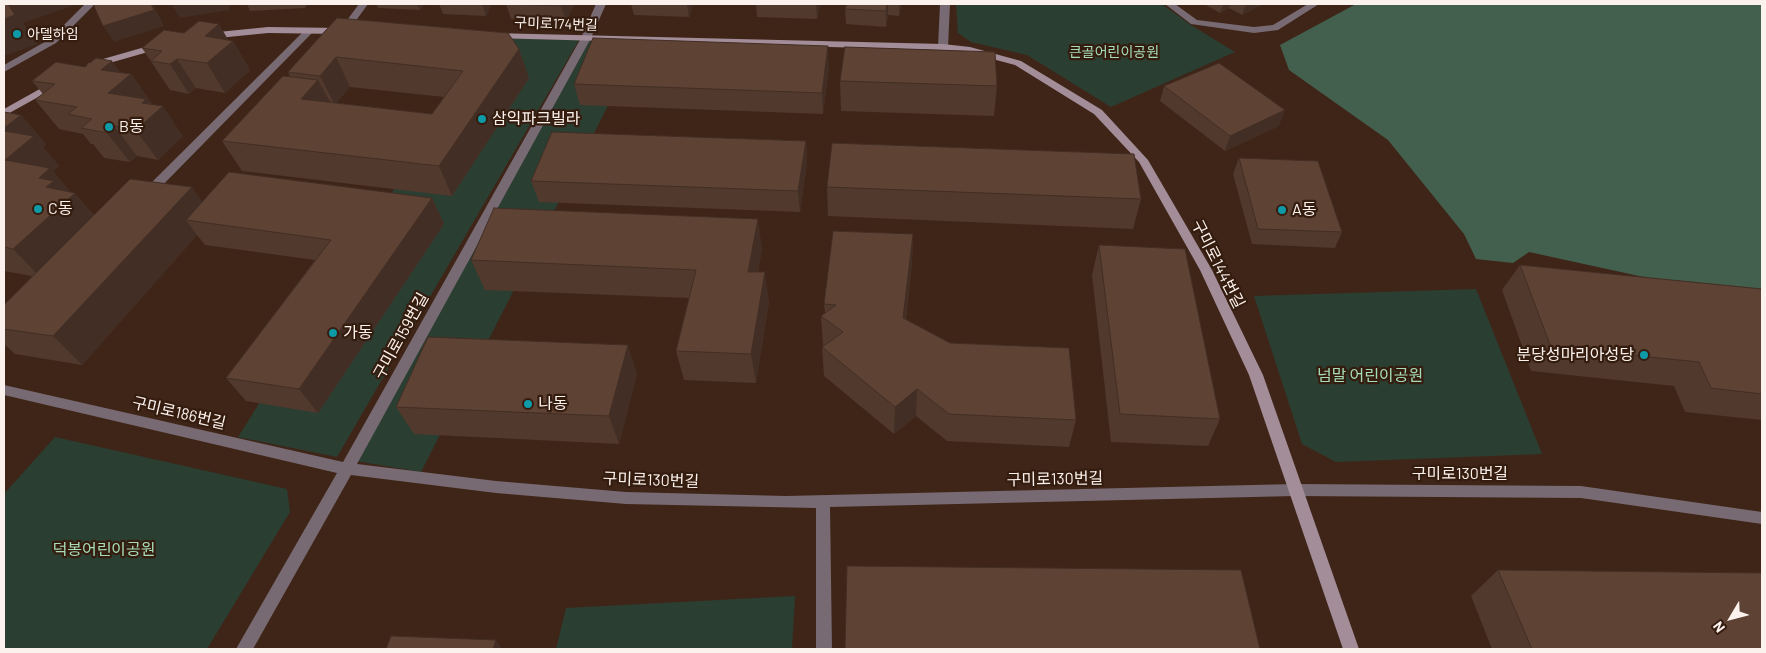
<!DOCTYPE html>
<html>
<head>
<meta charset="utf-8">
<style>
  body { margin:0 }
  #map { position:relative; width:1766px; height:653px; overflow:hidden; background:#3f2518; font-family:Barlow,sans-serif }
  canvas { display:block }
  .frame { position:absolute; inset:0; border:5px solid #fcf2ed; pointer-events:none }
  .north { position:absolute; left:1706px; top:593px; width:50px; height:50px; -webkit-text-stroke:4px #341c0f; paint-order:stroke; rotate:233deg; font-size:14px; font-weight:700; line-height:20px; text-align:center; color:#fcf2ed }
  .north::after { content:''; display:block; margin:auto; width:18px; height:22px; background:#fcf2ed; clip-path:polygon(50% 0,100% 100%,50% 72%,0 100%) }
</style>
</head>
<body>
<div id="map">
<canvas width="1766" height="653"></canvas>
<div class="frame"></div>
<div class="north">N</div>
</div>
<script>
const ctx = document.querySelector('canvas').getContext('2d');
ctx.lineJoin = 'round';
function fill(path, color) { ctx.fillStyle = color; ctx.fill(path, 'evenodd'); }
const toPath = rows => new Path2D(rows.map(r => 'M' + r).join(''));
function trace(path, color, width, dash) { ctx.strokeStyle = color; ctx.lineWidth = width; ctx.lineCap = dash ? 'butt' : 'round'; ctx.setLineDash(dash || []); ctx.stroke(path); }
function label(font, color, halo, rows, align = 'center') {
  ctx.font = font + ' Barlow,"Noto Sans KR",sans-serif'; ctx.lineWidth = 4.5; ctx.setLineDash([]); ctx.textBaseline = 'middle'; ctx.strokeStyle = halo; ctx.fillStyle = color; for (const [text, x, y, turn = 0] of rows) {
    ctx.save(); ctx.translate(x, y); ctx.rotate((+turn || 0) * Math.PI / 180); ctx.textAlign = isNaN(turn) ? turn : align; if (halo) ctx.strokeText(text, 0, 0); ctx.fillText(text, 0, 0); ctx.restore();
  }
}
fill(toPath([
  [956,4,1162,4,1191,25,1235,52,1111,107,1027,55,971,42,958,33],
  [489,38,579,40,337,457,238,437],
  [589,40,640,43,421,472,350,460],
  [1476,289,1542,454,1336,462,1302,444,1254,296],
  [55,437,287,489,290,512,207,649,4,649,4,494],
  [795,596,792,649,556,649,566,608]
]), '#2b3e32');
fill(toPath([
  [1356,4,1762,4,1762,292,1694,288,1529,252,1513,263,1476,259,1464,234,1388,140,1289,70,1280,45]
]), '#43604e');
fill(toPath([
  [85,4,95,4,56,43,4,72,4,65,50,39,85,4],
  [359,4,368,4,347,33,341,33,339,31,359,4],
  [596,4,606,4,591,38,357,464,496,481,626,492,786,496,1295,484,1581,486,1762,512,1762,524,1581,498,1295,496,830,507,832,649,816,649,816,508,626,504,496,493,351,475,253,649,236,649,337,473,4,395,4,385,343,462,581,38,596,4],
  [940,4,950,4,948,47,943,50,938,47,940,4],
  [1165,4,1175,4,1197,20,1254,27,1273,25,1308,4,1319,4,1278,30,1254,33,1191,24,1165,4],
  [309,28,312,29,312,33,151,197,143,197,141,194,143,191,306,29,309,28]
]), '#786a72');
fill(toPath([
  [268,27,340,28,345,31,340,34,268,33,208,39,203,36,208,33,268,27],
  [493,33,943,44,970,47,1021,61,1102,110,1148,160,1212,270,1263,375,1359,649,1343,649,1249,375,1200,270,1139,162,1094,114,1015,65,970,53,943,50,490,38,488,36,493,33],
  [159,43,162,44,162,48,92,68,87,65,89,63,159,43],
  [54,81,58,82,58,86,4,116,4,109,54,81]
]), '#a28d99');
fill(toPath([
  [247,4,307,4,305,8,250,11],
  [376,4,424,4,420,10,378,8],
  [439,4,492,4,486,16,443,14],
  [506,4,574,4,566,21,511,19],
  [631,4,693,4,689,17,634,15],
  [756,4,820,4,817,19,757,17],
  [847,4,901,4,901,7,899,16,888,15,886,27,846,24,845,9],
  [1204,4,1262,4,1261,5,1242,15,1229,8,1220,13],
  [337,18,519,49,529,78,452,196,242,171,222,141,290,77,288,72],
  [350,87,444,97,432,114,336,103],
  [228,40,233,41,250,70,225,93,196,88,189,94,170,90,142,48],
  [85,67,131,74,152,104,151,104,183,136,158,160,137,156,130,162,104,158,93,144,91,144,83,134,59,129,35,100,43,94,32,81],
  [829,67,823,114,580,105,574,84],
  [840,81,997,86,994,116,841,111],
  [1164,86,1279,126,1225,151,1160,101],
  [4,112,21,115,46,144,43,147,59,166,53,171,70,192,94,215,202,202,432,198,444,224,318,413,246,401,226,378,315,260,205,245,197,235,82,365,15,354,4,344,4,305,32,276,4,271],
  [806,141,807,162,800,212,539,202,531,181],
  [1239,158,1342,232,1335,248,1252,244,1233,174],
  [827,187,1141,199,1133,229,828,216],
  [913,234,912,263,906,319,1076,420,1069,447,947,441,916,416,894,434,824,376,822,347,824,346,823,345,821,316,825,313,824,304],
  [1099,245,1220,419,1208,446,1111,442,1092,275],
  [762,248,758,272,769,302,756,383,684,380,676,351,689,298,485,290,471,260],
  [1520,265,1762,289,1762,420,1685,412,1674,386,1531,371,1502,290],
  [637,374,619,444,414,434,396,407],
  [1498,570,1762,649,1492,649,1471,596]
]), '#51392d');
fill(toPath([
  [8,4,78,4,23,23,38,44,4,56,4,19],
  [151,4,153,4,164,26,114,42,103,26],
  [171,4,230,4,229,10,180,18],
  [417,4,424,4,420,10],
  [482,4,492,4,486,16],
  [562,4,574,4,566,21,561,6],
  [687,4,693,4,689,17],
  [816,4,820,4,817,19],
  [887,4,888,4,888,15,886,27,886,11],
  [899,4,901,4,899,16],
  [1223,4,1230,4,1229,8,1220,13],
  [1246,4,1262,4,1261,5,1242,15],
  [219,24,230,43,233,41,250,70,225,93,207,63,205,36],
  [828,46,829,67,823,114,822,93],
  [519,49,529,78,452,196,439,166],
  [336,57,350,87,335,105,320,76],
  [177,59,196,88,189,94,170,64],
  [112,61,125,79,131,74,152,104,150,105,163,106,183,136,158,160,108,93,101,70],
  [318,80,334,109,301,99],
  [1285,110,1279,126,1225,151,1230,136],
  [21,115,46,144,43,147,59,166,53,171,73,195,75,193,100,222,41,278,13,249,5,160,4,128],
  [114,126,137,156,130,162,107,133],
  [806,141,807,162,800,212,798,191],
  [192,187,213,217,186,220,197,235,82,365,53,336],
  [432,198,444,224,318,413,299,389],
  [758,219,762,248,752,301,748,272],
  [913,234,912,263,902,347,903,318],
  [765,272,769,302,756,383,751,354],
  [628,345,637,374,619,444,609,416],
  [917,389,916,416,894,434,895,407],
  [496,640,502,649,493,649]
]), '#422e24');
const building = toPath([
  [4,4,8,4,15,15,4,19,4,4],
  [93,4,151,4,154,10,103,26,93,4],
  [506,4,562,4,561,6,506,4],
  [847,4,887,4,886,11,845,9,847,4],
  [337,18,508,33,519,49,439,166,222,141,283,76,318,80,301,99,432,114,463,71,336,57,320,76,288,72,337,18],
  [199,21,219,24,205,36,233,41,207,63,177,59,170,64,151,61,162,51,142,48,164,30,184,33,199,21],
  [593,38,828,46,822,93,574,84,593,38],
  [845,47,995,52,997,86,840,81,845,47],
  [96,58,112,61,101,70,131,74,108,93,146,99,142,103,163,106,136,130,114,126,107,133,81,128,92,119,68,114,77,107,35,100,55,84,32,81,56,62,85,67,96,58],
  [1219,63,1285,110,1230,136,1164,86,1219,63],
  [4,112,21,115,4,128,4,112],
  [4,131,34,136,5,160,50,168,39,178,54,181,46,187,75,193,13,249,4,247,4,131],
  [552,132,806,141,798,191,531,181,552,132],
  [832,143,1134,154,1141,199,827,187,832,143],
  [1239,158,1318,161,1342,232,1258,229,1239,158],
  [229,172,432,198,299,389,226,378,331,240,186,220,229,172],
  [130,179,192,187,53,336,4,329,4,305,130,179],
  [494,208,758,219,748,272,765,272,751,354,676,351,696,270,471,260,494,208],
  [833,231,913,234,903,318,950,343,1069,348,1076,420,949,414,917,389,895,407,822,347,843,332,821,316,836,305,824,304,833,231],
  [1099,245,1185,249,1220,419,1120,414,1099,245],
  [1520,265,1762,289,1762,394,1711,388,1699,362,1551,347,1520,265],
  [428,337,628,345,609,416,396,407,428,337],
  [847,566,1241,570,1260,649,845,649,847,566],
  [1498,570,1762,573,1762,649,1532,649,1498,570],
  [391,636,496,640,493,649,386,649,391,636]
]);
fill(building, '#5e4234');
trace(building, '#422e24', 1);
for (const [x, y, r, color] of [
  [17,34,5,"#0f9aa8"],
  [482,119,5,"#0f9aa8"],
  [109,127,5,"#0f9aa8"],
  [38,209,5,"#0f9aa8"],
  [1282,210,5,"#0f9aa8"],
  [333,333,5,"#0f9aa8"],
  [1644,355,5,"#0f9aa8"],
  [528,404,5,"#0f9aa8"]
]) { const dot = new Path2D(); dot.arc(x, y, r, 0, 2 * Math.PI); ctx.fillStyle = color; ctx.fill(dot); trace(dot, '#341c0f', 2); }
label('14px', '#fcf2ed', '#341c0f', [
  ["구미로174번길",556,24,2]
]);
label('14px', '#fcf2ed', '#341c0f', [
  ["아델하임",27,34]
], 'left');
label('14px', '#a5ddb9', '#341c0f', [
  ["큰골어린이공원",1114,52]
]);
label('16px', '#fcf2ed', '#341c0f', [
  ["삼익파크빌라",492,119],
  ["B동",119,127],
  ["C동",48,209],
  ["A동",1292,210],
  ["가동",343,333],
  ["분당성마리아성당",1634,355,"right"],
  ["나동",538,404]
], 'left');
label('16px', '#fcf2ed', '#341c0f', [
  ["구미로144번길",1218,264,63],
  ["구미로159번길",401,336,-61],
  ["구미로186번길",179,413,13],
  ["구미로130번길",1460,474],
  ["구미로130번길",1055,479,-1],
  ["구미로130번길",651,480,2]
]);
label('16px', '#a5ddb9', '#341c0f', [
  ["넘말 어린이공원",1370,376],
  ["덕봉어린이공원",104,550]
]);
</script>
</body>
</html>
